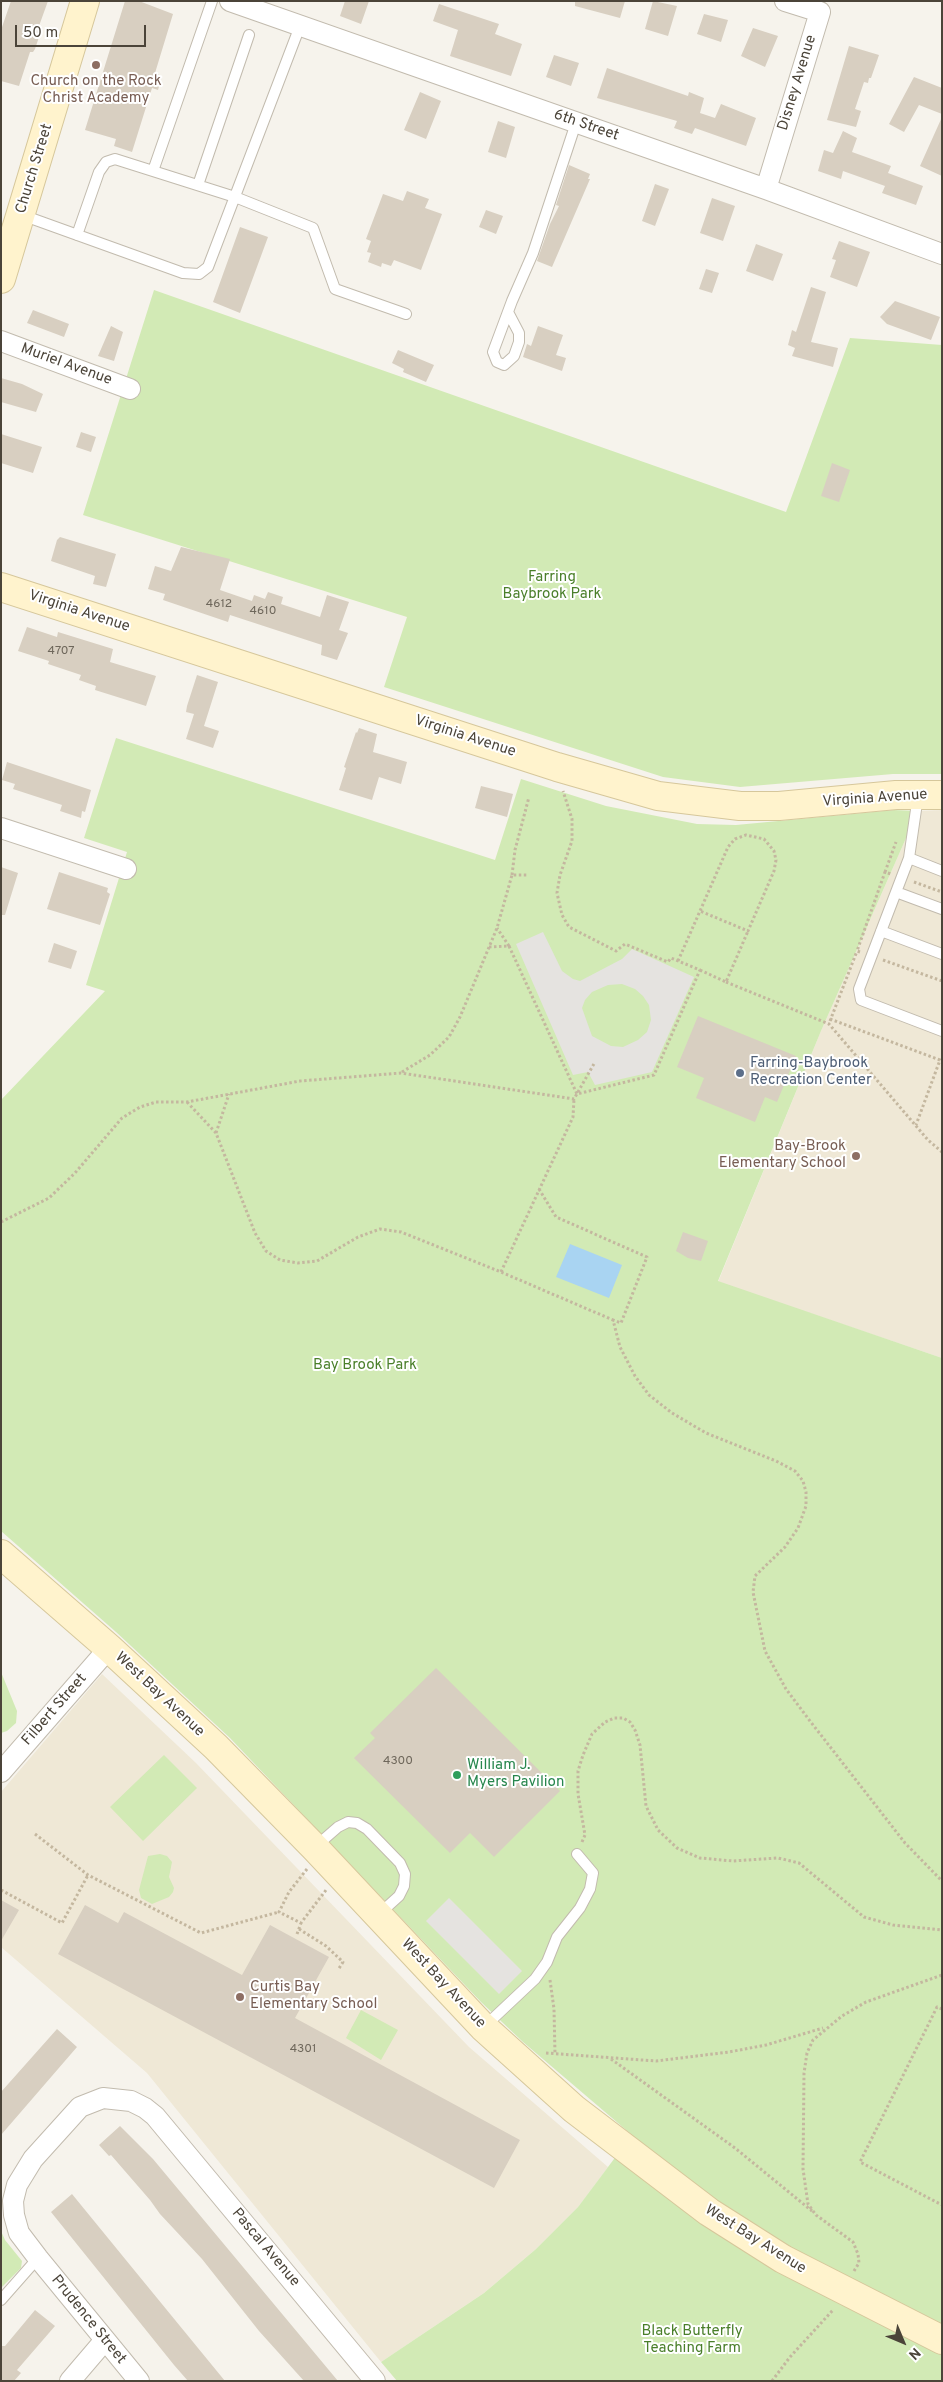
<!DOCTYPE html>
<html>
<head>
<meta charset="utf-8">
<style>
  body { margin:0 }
  #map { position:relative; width:943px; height:2382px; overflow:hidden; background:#f6f3ec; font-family:Overpass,sans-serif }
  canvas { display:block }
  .frame { position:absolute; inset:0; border:2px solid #4b4439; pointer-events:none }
  .north { position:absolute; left:878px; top:2317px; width:50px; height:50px; -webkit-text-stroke:4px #fff; paint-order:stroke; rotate:135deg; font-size:14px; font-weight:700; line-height:20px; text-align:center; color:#4b4439 }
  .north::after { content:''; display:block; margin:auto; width:18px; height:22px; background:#4b4439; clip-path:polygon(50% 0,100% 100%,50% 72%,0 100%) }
  .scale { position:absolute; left:15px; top:25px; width:131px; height:22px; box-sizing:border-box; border:2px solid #4b4439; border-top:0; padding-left:6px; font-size:15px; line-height:18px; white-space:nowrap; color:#4b4439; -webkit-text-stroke:4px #fff; paint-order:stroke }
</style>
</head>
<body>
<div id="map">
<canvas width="943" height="2382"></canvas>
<div class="frame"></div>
<div class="north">N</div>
<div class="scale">50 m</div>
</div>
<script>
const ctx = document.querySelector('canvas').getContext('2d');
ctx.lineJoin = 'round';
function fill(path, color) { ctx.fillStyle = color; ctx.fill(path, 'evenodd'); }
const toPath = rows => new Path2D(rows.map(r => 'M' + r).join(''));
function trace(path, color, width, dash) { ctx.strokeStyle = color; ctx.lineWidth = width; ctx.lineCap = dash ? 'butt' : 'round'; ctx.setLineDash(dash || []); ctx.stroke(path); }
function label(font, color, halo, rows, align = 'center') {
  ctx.font = font + ' Overpass,sans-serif'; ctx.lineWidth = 4; ctx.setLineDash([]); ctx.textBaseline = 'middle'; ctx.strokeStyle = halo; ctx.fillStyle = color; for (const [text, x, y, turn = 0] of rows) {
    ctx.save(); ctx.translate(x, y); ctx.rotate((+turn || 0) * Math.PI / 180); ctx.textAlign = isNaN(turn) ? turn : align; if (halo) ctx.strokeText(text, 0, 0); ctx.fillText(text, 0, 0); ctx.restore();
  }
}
fill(toPath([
  [942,810,942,1358,718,1282,821,1031,918,811],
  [102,1674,196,1763,469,2047,608,2167,578,2207,536,2249,484,2293,381,2362,147,2073,1,1947,1,1792]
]), '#efe8d6');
fill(toPath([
  [154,290,786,512,850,338,942,345,942,774,893,774,740,787,663,777,384,687,407,617,83,515],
  [116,738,495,860,521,779,606,806,697,824,736,825,894,810,918,811,821,1031,718,1281,942,1358,942,2381,397,2381,381,2362,484,2293,536,2249,578,2207,632,2135,523,2042,481,2002,230,1738,116,1632,1,1531,1,1100,105,991,86,985,127,852,84,838],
  [1,1672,17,1711,16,1723,7,1731,1,1733],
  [164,1755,197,1788,143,1841,110,1807],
  [160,1854,167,1856,172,1862,169,1877,174,1888,173,1892,169,1897,152,1904,141,1898,139,1890,148,1856],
  [361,2010,398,2030,381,2060,346,2038],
  [1,2231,5,2240,22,2261,21,2268,1,2288]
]), '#d2eab5');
fill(toPath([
  [543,932,562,971,573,979,580,981,622,959,632,949,694,977,652,1072,595,1085,588,1072,573,1075,516,944],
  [622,984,635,989,643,996,649,1005,651,1020,647,1032,638,1040,623,1047,611,1046,592,1036,582,1008,585,1000,592,992,608,985],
  [449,1898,522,1971,499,1994,426,1921]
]), '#e5e3e0');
fill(toPath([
  [570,1244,622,1265,609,1298,556,1277]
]), '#a9d4f2');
fill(toPath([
  [11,1,48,1,39,26,41,31,35,49,33,52,30,52,19,86,1,81,1,30],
  [125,1,139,1,173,14,155,73,162,76,158,90,152,88,132,152,114,146,116,139,85,130],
  [345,1,369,1,361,24,340,16],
  [575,1,625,1,620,18,575,6],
  [653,1,677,6,668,36,645,29],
  [439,4,499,24,495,34,522,44,511,76,450,56,458,30,433,21],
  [704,14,728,20,721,42,697,34],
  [753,28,778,36,765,67,741,56],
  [849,46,879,55,871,78,869,78,868,83,864,82,855,109,861,111,856,127,827,120],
  [554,55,579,63,571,86,546,77],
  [607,68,688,96,689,92,704,98,700,113,715,118,721,104,756,118,746,146,695,128,692,134,674,128,677,121,597,98],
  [914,77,942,88,942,114,919,105,904,132,889,124],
  [420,92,441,101,426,139,404,130],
  [942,117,942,176,920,166],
  [498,121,515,127,506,158,488,152],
  [843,131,857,138,852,152,891,166,888,173,923,186,916,205,882,193,885,186,843,171,841,179,818,171,824,150,833,153],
  [569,165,590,174,588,179,590,179,552,267,537,261,550,224,559,206,556,205],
  [655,184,669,189,655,226,642,221],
  [407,191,429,199,425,208,442,214,421,270,394,260,391,266,382,263,381,267,368,262,371,253,367,252,371,241,366,239,383,194,403,201],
  [712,198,735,206,723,241,700,233],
  [486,210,503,216,496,234,479,227],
  [240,227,268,237,240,313,213,302],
  [839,241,870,252,857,287,830,277,836,260,832,259],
  [756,244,783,254,773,281,746,271],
  [706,269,719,273,712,293,699,289],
  [811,287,826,292,811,342,838,348,833,367,792,356,795,348,788,345,792,330,796,332],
  [895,301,940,317,931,340,887,324,880,317],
  [33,310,69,324,64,337,27,323],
  [111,326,123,332,114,361,98,356],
  [538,326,563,335,556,355,566,358,562,371,523,357,527,344,531,346],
  [398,350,434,365,426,382,403,372,404,369,392,363],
  [1,378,22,384,43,394,36,412,1,402],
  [81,432,96,437,91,452,76,447],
  [1,434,42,447,33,473,1,463],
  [832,463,850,470,839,502,821,496],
  [60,537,116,554,106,587,93,584,95,576,51,561,57,540],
  [181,547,230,559,220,590,252,601,254,595,265,599,268,592,283,597,281,604,320,617,327,595,349,602,339,630,348,633,337,660,321,655,322,645,230,615,228,622,163,600,165,594,148,589,155,566,171,571],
  [27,627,57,637,58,632,113,649,110,662,156,676,146,706,95,690,96,686,79,680,81,675,48,664,49,661,18,651],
  [197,675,218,682,204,726,219,731,213,748,186,739,194,714,186,712,187,706],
  [359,728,377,734,373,752,407,762,401,784,379,777,372,800,339,790,346,768,344,767,356,732,357,733],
  [7,762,91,790,85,812,82,811,81,818,60,811,62,805,59,804,13,789,15,784,2,780],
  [481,786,513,794,507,817,475,808],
  [1,867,18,873,5,915,1,915],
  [59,872,108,888,107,892,110,894,100,925,47,909],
  [54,943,77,951,71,969,48,962],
  [698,1016,796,1056,777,1102,765,1097,755,1122,696,1098,704,1078,677,1067],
  [683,1232,708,1241,701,1261,688,1258,676,1251],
  [436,1668,560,1791,494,1857,470,1833,450,1853,354,1758,375,1738,370,1733],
  [1,1900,19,1910,1,1941],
  [85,1905,118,1923,124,1912,242,1975,270,1925,329,1957,295,2018,520,2140,494,2188,58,1954],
  [57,2029,77,2047,1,2135,1,2092],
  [120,2126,153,2159,338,2381,304,2381,259,2331,202,2259,160,2214,150,2200,111,2155,109,2156,99,2145],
  [72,2194,130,2265,225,2381,188,2381,174,2365,51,2212],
  [35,2310,55,2326,17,2370,21,2373,14,2381,1,2381,1,2346,5,2346]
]), '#d8cfc1');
const lane = toPath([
  [153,171,212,1],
  [198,185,249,35],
  [22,215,183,273,199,274,208,267,300,26],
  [77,235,99,172,106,162,115,159,235,197,313,228,335,289,406,314],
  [508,312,519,333,519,342,514,356,504,365,497,362,493,352,512,301,533,253,576,123],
  [918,796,909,858,859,989,861,1000,942,1031],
  [909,858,942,871],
  [896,892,942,909],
  [881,931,942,954],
  [315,1847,338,1827,348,1822,357,1823,367,1829,400,1863,405,1874,404,1886,399,1896,378,1915],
  [484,2027,535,1979,547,1962,557,1937,580,1908,590,1889,593,1873,577,1854],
  [1,2300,38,2258]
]);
const street = toPath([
  [230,1,766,189,942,254],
  [766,189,820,12,785,1],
  [1,341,130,389],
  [1,828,126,869],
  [1,1772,109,1648],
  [70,2381,105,2340],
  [139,2381,38,2258,19,2233,14,2215,13,2201,17,2185,33,2159,80,2107,103,2098,131,2101,145,2108,155,2116,375,2381]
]);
const secondary = toPath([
  [1,279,85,1],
  [1,587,557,767,658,796,740,806,779,806,896,795,942,795],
  [1,1554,109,1648,216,1747,315,1848,483,2027,574,2109,709,2212,783,2259,942,2340]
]);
trace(lane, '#c2bbae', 12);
trace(street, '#c2bbae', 22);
trace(secondary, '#d6c79b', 30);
trace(toPath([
  [885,872,896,842],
  [512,875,515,850,529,797],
  [914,882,942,892],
  [509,946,577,1094,654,1075,700,970,671,958,668,962,625,944,616,951,569,927,562,915,557,893,560,875,572,841,572,819,563,791],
  [489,947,509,946,497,928],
  [860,952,857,951,885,872,891,874],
  [883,960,942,981],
  [678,961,700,911,728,847,735,839,746,835,764,839,774,851,776,860,774,871,748,931,700,911],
  [700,970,726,982,748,931],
  [726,982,829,1024,928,1140,942,1152],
  [830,1019,940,1060,916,1125],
  [830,1021,857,951],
  [402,1072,430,1055,449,1037,460,1017,497,928,512,875,528,875],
  [187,1102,216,1133,255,1233,266,1251,280,1260,298,1263,317,1261,358,1237,380,1229,401,1232,501,1272,613,1320,620,1347,635,1376,649,1395,672,1413,706,1433,776,1461,795,1471,803,1481,806,1492,806,1506,798,1528,785,1547,755,1576,753,1592,765,1651,786,1689,810,1721,905,1843,942,1881],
  [216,1133,229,1094],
  [539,1189,556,1217,647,1257,621,1323,613,1320],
  [1,1222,49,1198,75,1173,122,1118,140,1107,156,1102,187,1102,300,1081,401,1073,574,1099,595,1062],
  [501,1272,573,1117,574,1099],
  [35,1834,88,1875,201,1933,279,1912],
  [582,1842,585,1835,578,1794,578,1771,583,1755,592,1734,605,1722,614,1718,623,1718,630,1722,635,1730,640,1745,646,1806,658,1830,677,1848,700,1858,733,1861,778,1858,799,1863,864,1917,893,1925,942,1930],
  [307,1869,289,1892,279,1912,301,1923,326,1890],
  [1,1890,62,1923,88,1875],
  [299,1929,326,1946,343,1962,338,1970],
  [297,1934,301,1923],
  [550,1980,554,2009,555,2054],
  [942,2009,937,2007,860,2162,942,2205],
  [546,2053,656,2061,729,2052,766,2045,823,2028],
  [611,2059,735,2148,812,2211],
  [854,2271,859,2263,858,2254,853,2242,816,2215,808,2204,803,2169,804,2073,807,2053,813,2040,842,2016,866,2002,942,1975],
  [772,2381,790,2357,833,2310]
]), '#c4b79f', 3, [2.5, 2.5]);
trace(lane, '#fff', 10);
trace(street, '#fff', 20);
trace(secondary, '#fff3cd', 28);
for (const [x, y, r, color] of [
  [96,65,5,"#8d6e63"],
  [740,1073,5,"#5c6f8a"],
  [856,1156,5,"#8d6e63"],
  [457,1775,5,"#2e9e5b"],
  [240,1997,5,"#8d6e63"]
]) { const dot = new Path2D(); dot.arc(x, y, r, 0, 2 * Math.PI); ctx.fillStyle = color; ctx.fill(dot); trace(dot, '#fff', 2); }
label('12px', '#6e675b', null, [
  ["4612",219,605],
  ["4610",263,612],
  ["4707",61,652],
  ["4300",398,1762],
  ["4301",303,2050]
]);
label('15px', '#785e54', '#fff', [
  ["Church on the Rock",96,82],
  ["Christ Academy",96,99],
  ["Bay-Brook",846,1147,"right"],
  ["Elementary School",846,1164,"right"],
  ["Curtis Bay",250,1988,"left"],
  ["Elementary School",250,2005,"left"]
]);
label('15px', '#4b4439', '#fff', [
  ["Disney Avenue",798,83,-73],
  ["6th Street",586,126,19],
  ["Church Street",35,169,-73],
  ["Muriel Avenue",66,365,20],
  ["Virginia Avenue",79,612,18],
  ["Virginia Avenue",465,737,18],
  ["Virginia Avenue",875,799,-4],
  ["West Bay Avenue",159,1695,43],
  ["Filbert Street",55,1710,-49],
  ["West Bay Avenue",443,1984,47],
  ["West Bay Avenue",755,2240,32],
  ["Pascal Avenue",265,2248,50],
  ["Prudence Street",88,2320,51]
]);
label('15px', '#4a7f2a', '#fff', [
  ["Farring",552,578],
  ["Baybrook Park",552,595],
  ["Bay Brook Park",365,1366],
  ["Black Butterfly",692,2332],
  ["Teaching Farm",692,2349]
]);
label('15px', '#4e5e75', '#fff', [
  ["Farring-Baybrook",750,1064],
  ["Recreation Center",750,1081]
], 'left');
label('15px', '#27864d', '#fff', [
  ["William J.",467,1766],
  ["Myers Pavilion",467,1783]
], 'left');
</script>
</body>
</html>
